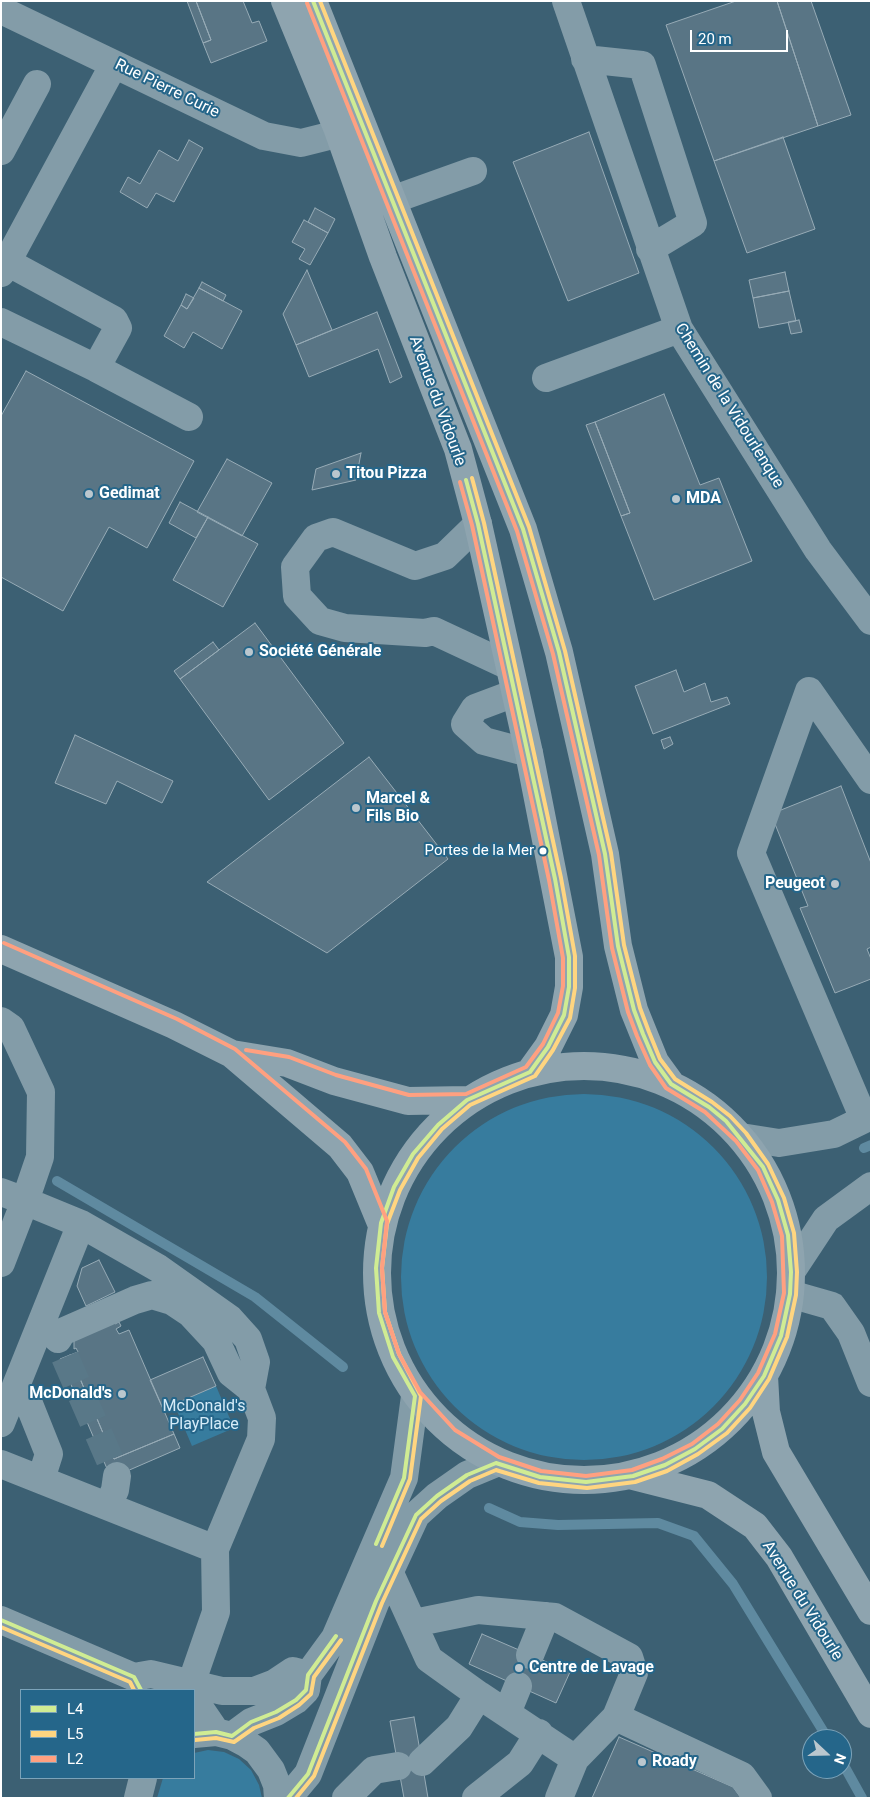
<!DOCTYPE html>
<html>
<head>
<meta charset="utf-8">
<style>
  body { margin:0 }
  #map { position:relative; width:872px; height:1799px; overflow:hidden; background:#3c6073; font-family:Roboto,sans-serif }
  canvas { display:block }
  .frame { position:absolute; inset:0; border:2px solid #fff; pointer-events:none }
  .legend { position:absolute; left:20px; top:1689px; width:175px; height:90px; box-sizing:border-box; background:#25668a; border:1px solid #7ca3b9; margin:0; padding:6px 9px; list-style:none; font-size:15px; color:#fff }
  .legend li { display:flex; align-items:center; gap:10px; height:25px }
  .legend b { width:25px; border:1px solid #7ca3b9 }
  .north { position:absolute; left:802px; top:1729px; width:50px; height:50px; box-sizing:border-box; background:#25668a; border:1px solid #7ca3b9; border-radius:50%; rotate:111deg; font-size:14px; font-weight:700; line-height:20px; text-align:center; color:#fff }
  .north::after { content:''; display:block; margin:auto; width:18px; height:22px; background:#bbc7ce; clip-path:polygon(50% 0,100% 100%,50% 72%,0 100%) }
  .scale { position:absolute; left:690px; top:30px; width:98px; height:22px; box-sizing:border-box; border:2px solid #fff; border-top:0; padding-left:6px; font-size:15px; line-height:18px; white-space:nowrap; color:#fff; -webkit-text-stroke:4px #25668a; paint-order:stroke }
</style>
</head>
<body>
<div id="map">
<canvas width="872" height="1799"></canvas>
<div class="frame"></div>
<ul class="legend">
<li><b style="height:6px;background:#d0ec93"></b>L4</li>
<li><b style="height:6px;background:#ffd580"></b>L5</li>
<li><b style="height:6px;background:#ffa080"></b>L2</li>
</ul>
<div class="north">N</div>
<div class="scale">20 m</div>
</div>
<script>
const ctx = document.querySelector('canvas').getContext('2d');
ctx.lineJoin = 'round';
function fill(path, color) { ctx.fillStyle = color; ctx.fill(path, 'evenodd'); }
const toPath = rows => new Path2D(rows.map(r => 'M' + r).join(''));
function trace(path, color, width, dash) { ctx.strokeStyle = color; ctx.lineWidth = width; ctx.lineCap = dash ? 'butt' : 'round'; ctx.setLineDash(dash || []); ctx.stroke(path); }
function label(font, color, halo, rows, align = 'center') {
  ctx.font = font + ' Roboto,sans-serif'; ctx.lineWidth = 4; ctx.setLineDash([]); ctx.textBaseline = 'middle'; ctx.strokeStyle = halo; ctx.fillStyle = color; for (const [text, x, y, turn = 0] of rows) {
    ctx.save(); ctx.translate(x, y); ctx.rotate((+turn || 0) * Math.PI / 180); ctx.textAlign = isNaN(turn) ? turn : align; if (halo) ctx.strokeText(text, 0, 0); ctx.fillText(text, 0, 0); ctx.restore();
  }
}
fill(toPath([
  '401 1277a183 183 0 1 1 366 0a183 183 0 1 1-366 0Z',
  [216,1386,234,1428,192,1446,174,1404],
  [208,1750,224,1752,239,1759,251,1770,259,1785,262,1798,157,1798,163,1778,194,1778,194,1753]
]), '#377c9e');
trace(toPath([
  [864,1148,871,1145],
  [57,1181,255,1297,343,1367],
  [489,1508,520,1522,558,1525,658,1523,694,1536,733,1584,828,1739],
  [842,1762,862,1798]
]), '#5f8aa0', 10);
const building = toPath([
  [187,1,196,1,211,40,203,43,187,1],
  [196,1,243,1,252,23,259,21,267,41,211,63,203,43,211,40,196,1],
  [736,1,777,1,818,126,714,161,666,25,736,1],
  [777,1,811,1,851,115,818,126,777,1],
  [589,132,639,273,568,301,513,162,589,132],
  [783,137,815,229,747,253,714,161,783,137],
  [189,140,203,148,174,202,156,193,147,208,120,192,128,177,140,184,159,150,178,161,189,140],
  [315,208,335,219,328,233,308,222,315,208],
  [304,220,328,233,310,265,299,259,305,249,292,242,304,220],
  [307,270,332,330,296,345,283,314,307,270],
  [785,272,789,291,753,298,749,280,785,272],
  [202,282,226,295,223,301,199,288,202,282],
  [199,288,242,311,222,349,193,332,184,348,164,336,181,305,187,309,199,288],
  [789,291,796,321,759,328,753,298,789,291],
  [186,294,194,298,187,309,181,305,186,294],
  [377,312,402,377,390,383,378,349,309,377,296,345,377,312],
  [799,320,802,332,791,334,788,322,799,320],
  [26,371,194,461,147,548,109,527,63,611,1,577,1,416,26,371],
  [664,394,700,485,719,478,752,561,654,600,621,516,630,513,595,422,664,394],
  [595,422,630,513,621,516,586,425,595,422],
  [361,453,356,480,312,490,316,469,361,453],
  [227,459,272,483,242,536,197,512,227,459],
  [180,502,208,517,196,538,169,523,180,502],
  [208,517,258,544,223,607,173,580,208,517],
  [255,623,344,743,269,800,180,679,255,623],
  [213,642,219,650,180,679,174,671,213,642],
  [676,670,684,692,705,683,711,702,727,697,730,704,653,734,635,686,676,670],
  [75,735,173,781,162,803,117,781,106,804,55,783,75,735],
  [670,737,673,744,664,749,661,740,670,737],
  [369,757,448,859,327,953,207,882,369,757],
  [841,786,871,863,871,947,867,949,871,959,871,979,835,993,800,908,808,906,771,814,841,786],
  [99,1260,115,1292,86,1306,77,1286,82,1268,99,1260],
  [111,1318,115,1324,119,1322,121,1326,116,1329,119,1334,129,1330,174,1434,114,1459,70,1355,78,1352,76,1348,74,1349,74,1341,111,1318],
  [70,1355,114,1459,174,1434,180,1448,111,1478,60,1359,70,1355],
  [203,1357,216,1386,163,1409,150,1380,203,1357],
  [482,1634,570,1672,556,1703,469,1664,482,1634],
  [414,1717,422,1762,428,1798,404,1798,390,1721,414,1717],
  [619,1737,733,1787,741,1798,592,1798,619,1737]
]);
fill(building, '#597585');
trace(building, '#97abb6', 1);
trace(toPath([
  [65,1357,117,1476]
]), '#597888', 28, [28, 14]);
trace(toPath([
  [566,1,679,329,818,550,871,621],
  [1,10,264,136,301,143,325,137,338,130],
  [585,59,642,65,693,223,650,249],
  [1,151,37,84],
  [392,200,473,171],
  [7,262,114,320,118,328,96,368],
  [1,273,114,64],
  [1,322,96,368,189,417],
  [546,378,679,329],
  [478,524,445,556,415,566,333,532,316,538,295,567,297,596,320,621,345,628,425,633,434,631,509,666],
  [515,693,475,708,465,724,484,741,529,753],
  [1,1021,11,1028,41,1092,40,1157,25,1201,81,1224,158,1268,230,1319,248,1339,256,1362,251,1389,262,1418,261,1439,215,1549,216,1612,191,1684],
  [864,1119,751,853,809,691,871,780],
  [741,1137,779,1143,834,1134,871,1116],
  [1,1192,25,1201,1,1263],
  [791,1272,826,1219,871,1186],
  [790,1294,832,1306,851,1333,871,1383],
  [58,1339,62,1332,135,1300,152,1295,172,1301,190,1313,216,1341,231,1373,251,1389],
  [11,1398,29,1404,49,1454,41,1479],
  [1,1423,81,1224],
  [1,1464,215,1549],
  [108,1506,115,1490,117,1476],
  [389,1571,429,1659,479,1695,575,1759,559,1798],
  [1,1620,134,1677,151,1674,222,1691,254,1691,275,1683,293,1671,308,1675],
  [414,1623,478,1610,555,1617,629,1657,634,1673,616,1717,575,1759],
  [530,1655,546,1616],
  [194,1692,201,1710,216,1732],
  [507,1713,518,1686],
  [616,1717,742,1776,758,1798],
  [194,1734,216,1732,232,1736,247,1744,257,1751,271,1770,277,1785,278,1798],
  [232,1736,251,1722,276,1712,296,1700,306,1690,308,1675,335,1638,404,1478,415,1396],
  [422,1762,459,1727,479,1695],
  [138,1798,143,1778],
  [288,1798,308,1774,376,1601,416,1515,437,1496,467,1475,496,1463],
  [346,1798,374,1770,398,1766],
  [476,1798,520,1763,539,1733]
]), '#839ca8', 28);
trace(toPath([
  [285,1,338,130,383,257,458,449,478,524,529,753,569,957,569,987,564,1015,548,1047,530,1072],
  [313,1,523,529,559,652,605,854,618,946,634,1010,655,1062,671,1084],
  [1,949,174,1025,232,1054,340,1146,360,1172,381,1223],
  [232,1054,287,1063,334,1081,408,1101,467,1100],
  '377 1273a207 207 0 1 1 414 0a207 207 0 1 1-414 0Z',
  [764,1376,766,1412,776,1452,871,1611],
  [633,1476,708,1495,755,1526,779,1557,871,1714]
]), '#8ea4af', 28);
trace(toPath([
  [376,1544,404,1478,415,1396,393,1357,379,1313,376,1268,381,1223,394,1187,413,1154,438,1125,467,1100,530,1072,548,1047,564,1015,569,987,569,957,555,879,478,524,466,480],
  [1,1620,134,1677,141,1690],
  [194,1734,216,1732,232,1736,251,1722,276,1712,296,1700,306,1690,308,1675,336,1636],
  [288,1798,308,1774,376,1601,416,1515,437,1496,467,1475,496,1463,540,1477,586,1482,633,1476,665,1465,695,1449,722,1429,745,1404,764,1376,781,1336,790,1294,791,1272,788,1235,778,1200,763,1167,726,1121,709,1107,671,1084,655,1062,643,1034,634,1010,618,946,605,854,559,652,523,529,313,1]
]), '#d0ec93', 4);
trace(toPath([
  [382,1546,410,1479,421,1396,399,1354,385,1312,382,1268,387,1224,400,1190,418,1158,442,1129,470,1105,535,1076,553,1050,570,1018,575,988,575,956,561,878,484,523,472,478],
  [1,1627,130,1682,134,1690],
  [195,1740,216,1738,234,1742,254,1728,279,1718,299,1705,311,1694,314,1677,341,1640],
  [296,1798,314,1776,382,1603,421,1519,441,1501,470,1481,496,1470,539,1483,587,1488,635,1482,667,1471,698,1454,727,1433,750,1408,769,1379,787,1337,796,1295,797,1272,794,1233,784,1198,768,1164,746,1133,730,1116,712,1102,675,1079,660,1059,649,1032,640,1008,624,945,611,853,565,651,529,527,320,1]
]), '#ffd580', 4);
trace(toPath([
  [4,943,177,1019,235,1049,345,1142,366,1169,387,1221,382,1268,385,1312,399,1354,420,1392,455,1430,499,1457,541,1471,586,1476,632,1470,662,1459,692,1444,718,1424,740,1400,758,1373,775,1334,784,1293,782,1236,772,1202,758,1170,736,1141,705,1112,666,1088,650,1065,637,1036,628,1012,612,948,599,855,553,654,517,531,307,3],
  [246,1050,289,1057,336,1075,409,1095,466,1094,526,1067,543,1044,558,1013,563,986,563,958,549,880,472,525,460,482]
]), '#ffa080', 4);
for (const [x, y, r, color] of [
  [336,474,5,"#bbc7ce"],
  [89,494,5,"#bbc7ce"],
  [676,499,5,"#bbc7ce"],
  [249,652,5,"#bbc7ce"],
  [356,808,5,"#bbc7ce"],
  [543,851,4.5,"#fff"],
  [835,884,5,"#bbc7ce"],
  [122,1394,5,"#bbc7ce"],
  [519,1668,5,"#bbc7ce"],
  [642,1762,5,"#bbc7ce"]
]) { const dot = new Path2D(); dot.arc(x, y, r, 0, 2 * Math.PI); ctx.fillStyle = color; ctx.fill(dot); trace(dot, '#25668a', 2); }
label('15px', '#fff', '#25668a', [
  ["Portes de la Mer",534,851]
], 'right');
label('16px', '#fff', '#25668a', [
  ["Rue Pierre Curie",167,89,26],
  ["Avenue du Vidourle",437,401,70],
  ["Chemin de la Vidourlenque",729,406,58],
  ["Avenue du Vidourle",802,1601,58]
]);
label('bold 16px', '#fff', '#25668a', [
  ["Titou Pizza",346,474],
  ["Gedimat",99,494],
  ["MDA",686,499],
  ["Société Générale",259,652],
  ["Marcel &",366,799],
  ["Fils Bio",366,817],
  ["Peugeot",825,884,"right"],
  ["McDonald's",112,1394,"right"],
  ["Centre de Lavage",529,1668],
  ["Roady",652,1762]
], 'left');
label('16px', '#d6ecf8', '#25668a', [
  ["McDonald's",204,1407],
  ["PlayPlace",204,1425]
]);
</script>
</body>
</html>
